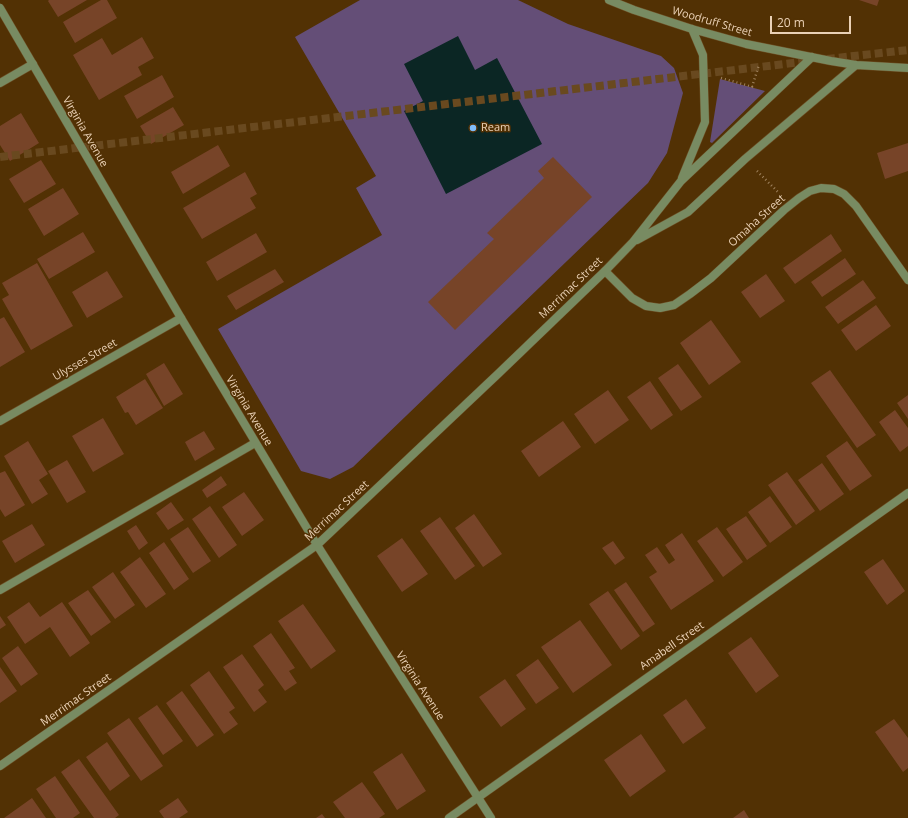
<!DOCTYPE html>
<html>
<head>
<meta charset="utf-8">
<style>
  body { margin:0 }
  #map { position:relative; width:908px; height:818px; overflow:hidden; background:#523104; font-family:"Open Sans",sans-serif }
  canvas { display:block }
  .scale { position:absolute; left:770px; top:16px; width:81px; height:18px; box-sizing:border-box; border:2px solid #ead1b6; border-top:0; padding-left:5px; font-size:12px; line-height:14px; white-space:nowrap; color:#ead1b6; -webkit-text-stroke:3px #523104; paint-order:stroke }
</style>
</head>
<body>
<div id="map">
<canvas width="908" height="818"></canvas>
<div class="scale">20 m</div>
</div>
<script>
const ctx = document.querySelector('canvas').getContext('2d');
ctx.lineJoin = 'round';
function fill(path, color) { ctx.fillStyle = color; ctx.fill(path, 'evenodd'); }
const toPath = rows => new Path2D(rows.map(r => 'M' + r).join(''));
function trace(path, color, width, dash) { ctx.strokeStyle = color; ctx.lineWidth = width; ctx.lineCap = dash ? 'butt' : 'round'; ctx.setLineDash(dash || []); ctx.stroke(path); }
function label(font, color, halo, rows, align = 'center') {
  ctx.font = font + ' "Open Sans",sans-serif'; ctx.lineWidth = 3; ctx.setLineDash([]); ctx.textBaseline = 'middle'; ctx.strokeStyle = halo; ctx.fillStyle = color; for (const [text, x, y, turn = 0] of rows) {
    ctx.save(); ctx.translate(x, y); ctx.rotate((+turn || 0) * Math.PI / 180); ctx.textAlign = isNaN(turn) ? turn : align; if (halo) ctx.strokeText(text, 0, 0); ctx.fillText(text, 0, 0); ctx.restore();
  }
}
fill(toPath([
  [360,0,518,0,568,24,661,56,674,68,683,93,667,153,648,183,353,467,330,479,301,471,218,329,382,235,356,188,376,176,295,37],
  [720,79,765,91,712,143,710,142]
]), '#644e77');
fill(toPath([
  [458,36,475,70,497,58,542,144,446,194,404,111,423,101,404,64]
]), '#0b2624');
fill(toPath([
  [49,0,87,0,58,17,48,1],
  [101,0,107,0,117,18,75,43,63,22],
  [859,0,879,0,877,6],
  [142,37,154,58,138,67,142,75,99,100,73,55,102,38,112,55],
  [162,75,174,97,137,119,124,96],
  [173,107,184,125,151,144,140,126],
  [21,113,39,143,10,161,0,145,0,126],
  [908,143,908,171,885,179,877,153],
  [218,145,230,166,183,194,171,172],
  [553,157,592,197,455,330,428,302,494,239,487,233,544,178,538,171],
  [41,160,56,184,24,203,9,179],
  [245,172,257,194,250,198,256,208,202,239,183,208],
  [63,188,79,214,44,236,28,209],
  [83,232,95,252,49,279,37,259],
  [256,233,267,252,217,281,206,262],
  [831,234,842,251,795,284,783,268],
  [845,258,856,274,822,297,811,282],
  [37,263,73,326,31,350,2,299,9,295,2,283],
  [275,269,284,282,236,310,227,296],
  [107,271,123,297,87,318,72,292],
  [766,274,785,301,760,318,741,292],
  [863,280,876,298,838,324,825,307],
  [876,305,891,326,856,351,841,330],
  [4,317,25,352,0,367,0,319],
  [711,320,741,362,709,385,680,343],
  [164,363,183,394,164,406,146,374],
  [678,364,702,397,681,411,658,378],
  [830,370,876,435,857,448,811,383],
  [145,379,163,408,136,425,128,412,125,413,116,397],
  [650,381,673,415,651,430,627,397],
  [608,390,629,420,595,444,574,414],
  [908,395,908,419,897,403],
  [895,410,908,428,908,446,900,452,879,422],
  [103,418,124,454,93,472,72,436],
  [563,421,581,447,539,477,521,451],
  [204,431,215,449,195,461,185,442],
  [28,441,48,474,39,480,48,494,32,504,4,456],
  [847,441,872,476,850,491,826,456],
  [67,460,86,492,67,503,48,471],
  [822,463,844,494,820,511,798,480],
  [5,471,25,505,5,517,0,509,0,473],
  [787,472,815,511,796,525,768,485],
  [221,476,227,485,207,498,202,490],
  [244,492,264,520,242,536,222,507],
  [770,496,792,527,770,543,748,512],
  [171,502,184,520,168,530,156,513],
  [210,506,237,545,219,558,192,519],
  [474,514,502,554,483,567,455,528],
  [746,516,767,546,747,560,726,529],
  [440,517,475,566,455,580,420,531],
  [32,524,45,545,15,563,2,541],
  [136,525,148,543,139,550,127,531],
  [188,527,211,561,193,573,170,539],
  [717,527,743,562,723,577,697,541],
  [682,533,714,581,671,610,649,577,657,572,645,555,657,547,669,564,675,560,665,545],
  [402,538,428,574,402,592,377,556],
  [613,541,625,558,615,565,602,548],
  [164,542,189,579,174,590,149,553],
  [140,557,166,594,146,608,120,572],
  [883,559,905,591,887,605,864,572],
  [113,572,135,605,115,619,92,587],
  [626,582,655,624,643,632,614,590],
  [88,590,111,622,91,636,68,603],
  [608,591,640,636,621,650,589,604],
  [29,602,40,617,62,602,90,643,70,657,50,627,25,644,7,617],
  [303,604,336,651,311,669,278,621],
  [0,616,6,625,0,629],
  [580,620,612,665,573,693,541,647],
  [271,633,295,668,289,671,297,683,285,691,253,646],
  [751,637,779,676,756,693,728,653],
  [18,646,38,674,21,686,2,658],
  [242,654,264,685,258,690,267,702,254,712,223,667],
  [538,659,559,688,536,704,516,675],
  [0,667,17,691,0,703],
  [209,671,235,708,229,712,238,724,224,734,190,685],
  [505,679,526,709,501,727,479,697],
  [182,691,214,735,197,747,166,703],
  [686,699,706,728,683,744,663,715],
  [157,705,183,741,163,755,138,718],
  [129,718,163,766,141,781,107,733],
  [894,719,908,738,908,768,903,772,875,732],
  [641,734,666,771,630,797,604,760],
  [107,742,130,776,110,791,86,757],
  [402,753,426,791,397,810,373,772],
  [79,759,119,815,115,818,94,818,61,772],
  [55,776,80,813,73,818,56,818,36,789],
  [362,782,385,814,379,818,345,818,333,802],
  [32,798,46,818,4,818],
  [178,798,188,812,179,818,164,818,159,811],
  [744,810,749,818,733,818],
  [322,814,325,818,316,818]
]), '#774428');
trace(toPath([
  [827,59,908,50],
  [0,157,810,61]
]), '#69491f', 8, [8, 4]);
const service = toPath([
  [0,590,255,443]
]);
const minor = toPath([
  [0,83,33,64],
  [605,271,632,298,646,306,660,308,674,305,690,294,711,278,784,210,799,198,810,191,821,188,834,189,844,194,856,206,908,280],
  [0,421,181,318],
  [449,818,908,493]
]);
const tertiary = toPath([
  [609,0,634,10,692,29,746,44,831,61,856,65,908,68],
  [0,8,181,318,317,545,491,818],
  [682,178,705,122,703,55,692,29],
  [637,240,688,212,745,159,856,65],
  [0,766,317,545,500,372,605,271,633,242,681,181,812,57]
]);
trace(service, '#6d4e24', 9);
trace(minor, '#6d4e24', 9);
trace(tertiary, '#6d4e24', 9);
trace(toPath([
  [721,78,753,87],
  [752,87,759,65],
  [757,171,778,192]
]), '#9e815d', 2.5, [1, 3]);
trace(service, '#788b62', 8);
trace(minor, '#788b62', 8);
trace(tertiary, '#788b62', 8);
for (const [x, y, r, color] of [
  [473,128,4,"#7fbdfa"]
]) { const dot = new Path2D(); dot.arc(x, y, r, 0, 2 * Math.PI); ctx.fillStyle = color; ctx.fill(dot); trace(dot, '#523104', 1.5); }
label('11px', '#ead1b6', '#523104', [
  ["Woodruff Street",712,22,16],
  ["Virginia Avenue",85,132,60],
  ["Omaha Street",757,221,-42],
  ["Merrimac Street",571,288,-44],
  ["Ulysses Street",85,360,-30],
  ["Virginia Avenue",249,411,59],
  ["Merrimac Street",337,511,-43],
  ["Amabell Street",672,646,-35],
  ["Virginia Avenue",420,686,57],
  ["Merrimac Street",76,700,-35]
]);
label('11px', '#ead1b6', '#523104', [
  ["Ream",481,128]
], 'left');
</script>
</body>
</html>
